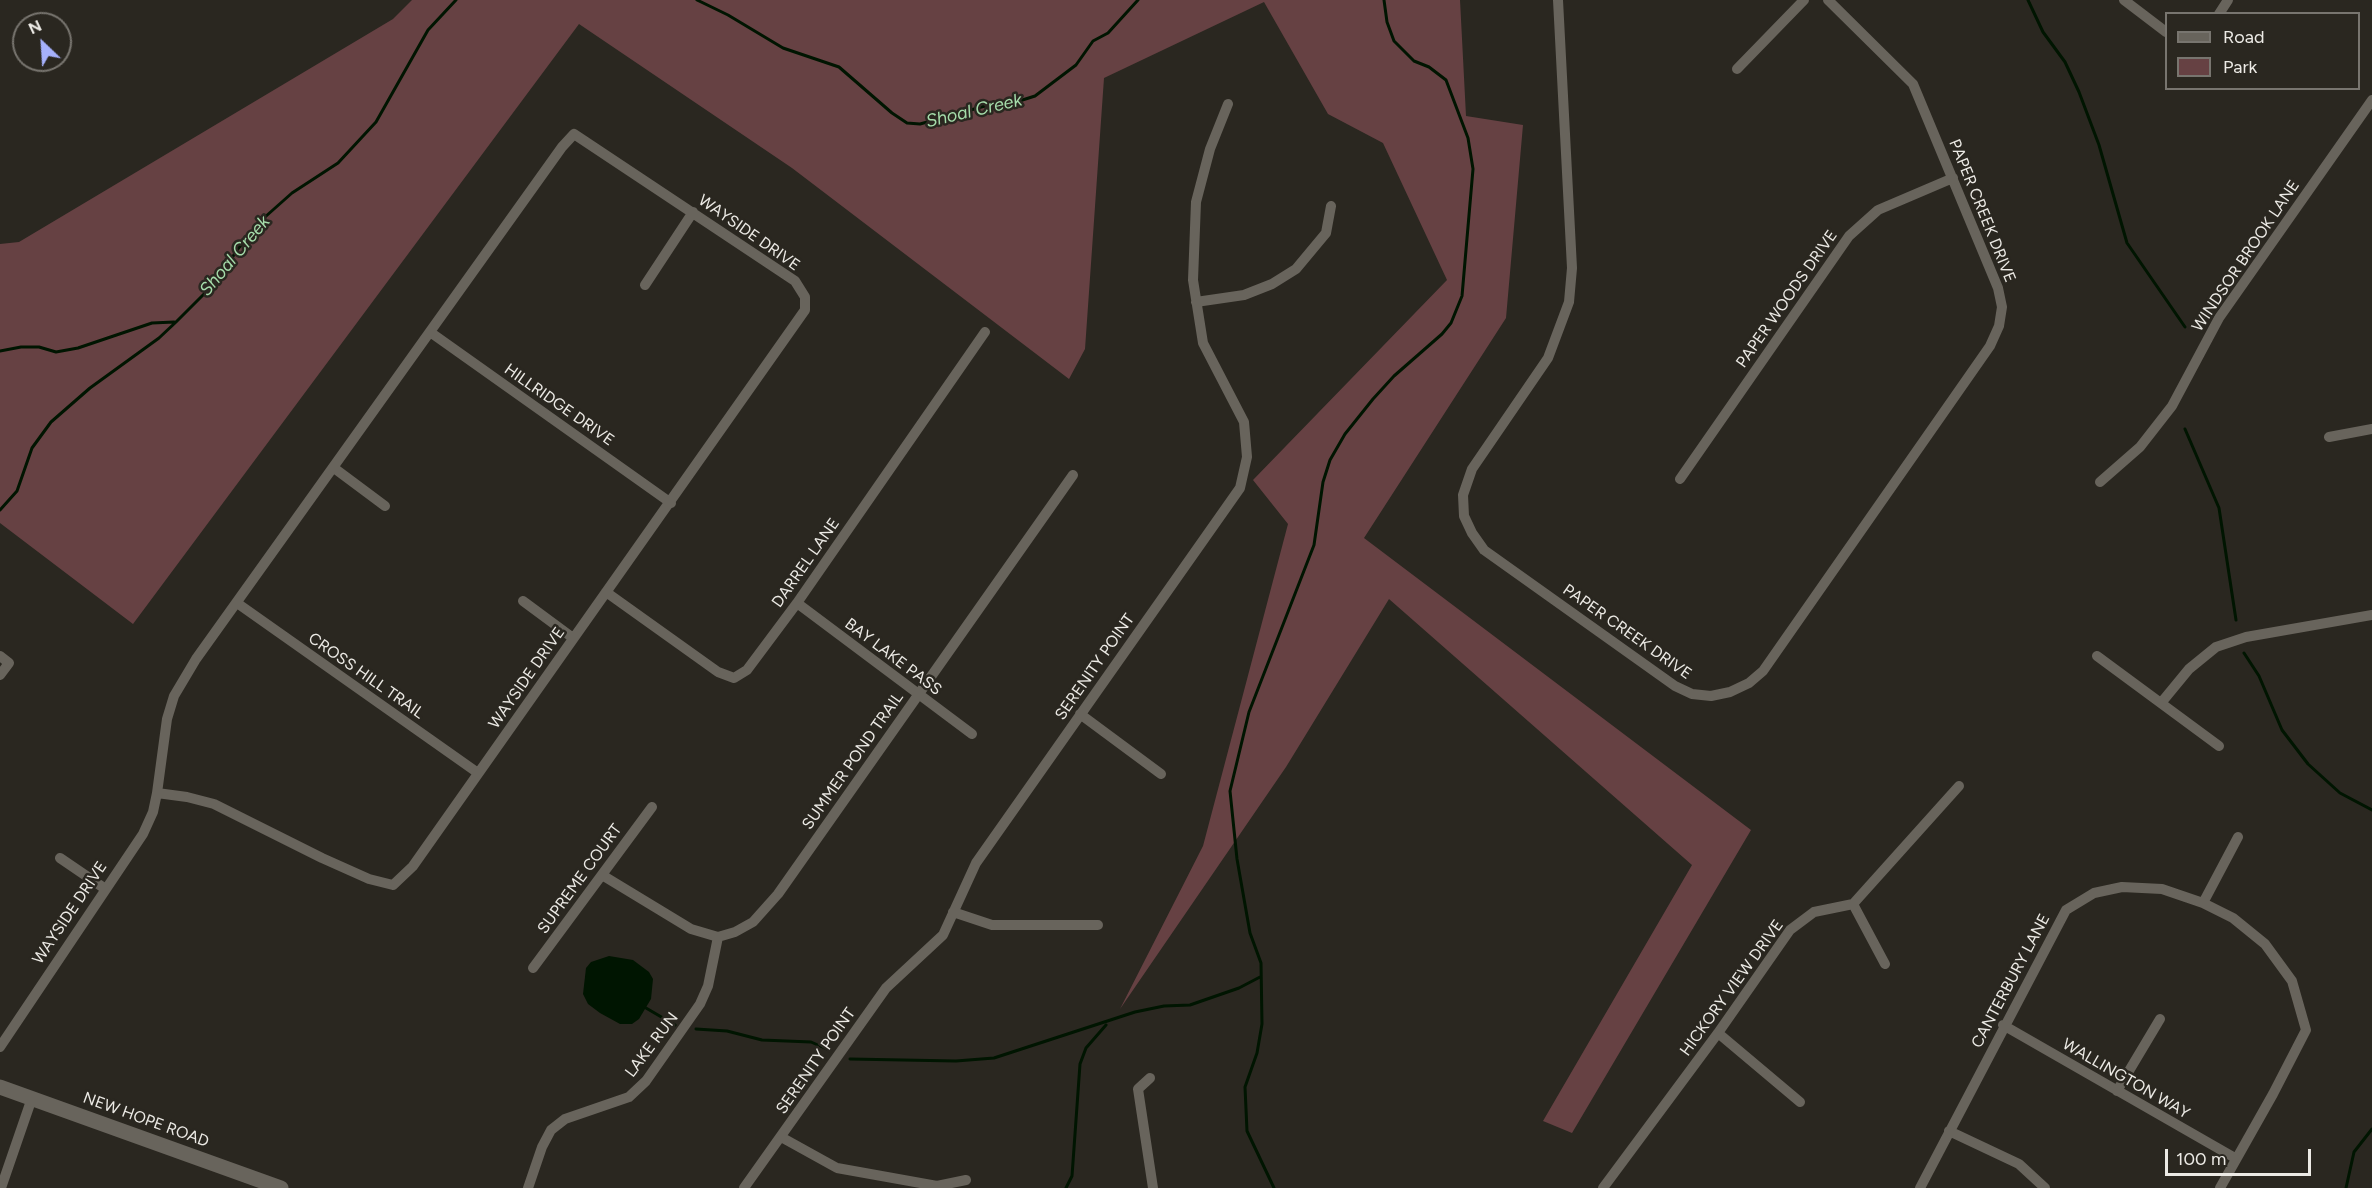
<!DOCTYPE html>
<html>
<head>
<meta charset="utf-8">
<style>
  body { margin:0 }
  #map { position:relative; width:2372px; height:1188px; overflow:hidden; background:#2a2720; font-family:Figtree,sans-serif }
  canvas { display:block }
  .legend { position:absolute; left:2165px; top:12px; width:195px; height:78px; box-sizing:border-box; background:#2a2720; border:2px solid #78756f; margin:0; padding:8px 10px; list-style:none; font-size:18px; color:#eceae5 }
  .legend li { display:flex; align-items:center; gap:12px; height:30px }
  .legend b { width:30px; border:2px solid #78756f }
  .north { position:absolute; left:12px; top:12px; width:60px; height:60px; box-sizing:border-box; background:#2a2720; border:2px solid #78756f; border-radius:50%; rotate:335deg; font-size:16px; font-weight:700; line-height:24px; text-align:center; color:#eceae5 }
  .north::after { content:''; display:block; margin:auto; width:21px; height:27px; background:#a6b1fc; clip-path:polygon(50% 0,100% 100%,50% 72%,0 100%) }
  .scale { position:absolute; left:2165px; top:1149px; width:146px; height:27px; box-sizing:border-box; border:3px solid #eceae5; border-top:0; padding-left:8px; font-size:18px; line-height:21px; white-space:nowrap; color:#eceae5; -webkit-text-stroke:4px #2a2720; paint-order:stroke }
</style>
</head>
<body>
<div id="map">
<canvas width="2372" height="1188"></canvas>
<ul class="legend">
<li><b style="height:8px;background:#68645c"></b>Road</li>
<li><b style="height:16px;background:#664143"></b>Park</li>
</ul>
<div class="north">N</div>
<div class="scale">100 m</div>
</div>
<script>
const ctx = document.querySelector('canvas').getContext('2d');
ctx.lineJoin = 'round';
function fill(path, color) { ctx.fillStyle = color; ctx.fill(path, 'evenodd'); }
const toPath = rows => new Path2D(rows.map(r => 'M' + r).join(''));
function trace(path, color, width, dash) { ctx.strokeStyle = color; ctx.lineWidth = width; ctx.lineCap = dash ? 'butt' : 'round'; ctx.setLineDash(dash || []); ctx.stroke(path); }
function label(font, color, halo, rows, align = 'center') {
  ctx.font = font + ' Figtree,sans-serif'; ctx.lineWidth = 5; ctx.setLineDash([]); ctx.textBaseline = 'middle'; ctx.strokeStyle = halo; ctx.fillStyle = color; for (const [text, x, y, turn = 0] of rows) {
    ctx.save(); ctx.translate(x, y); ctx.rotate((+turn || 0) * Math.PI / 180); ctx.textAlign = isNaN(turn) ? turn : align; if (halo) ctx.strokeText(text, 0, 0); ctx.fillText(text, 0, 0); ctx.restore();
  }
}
fill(toPath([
  [412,0,1460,0,1466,116,1523,125,1506,318,1364,538,1751,830,1572,1133,1543,1121,1692,865,1389,599,1286,767,1120,1009,1203,846,1288,524,1253,480,1447,280,1383,143,1328,114,1264,2,1104,78,1085,349,1069,379,792,168,579,24,133,624,0,523,0,244,19,242,393,19]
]), '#664143');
fill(toPath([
  [609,956,633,960,649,972,653,979,651,999,639,1019,632,1024,620,1024,600,1013,588,1004,583,994,586,968,591,962]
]), '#001501');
trace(toPath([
  [697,0,728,15,783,48,839,67,892,113,907,123,920,124,985,106,1013,103,1035,96,1076,65,1093,41,1108,33,1138,0],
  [2028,0,2043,32,2065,62,2079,92,2099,145,2127,243,2185,327],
  [0,351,21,347,39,347,56,352,78,348,152,323,174,322],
  [2185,429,2219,508,2236,620],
  [0,510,17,491,32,448,51,422,90,388,159,338,176,322,218,280,237,250,265,217,292,193,338,163,376,122,428,30,456,0],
  [2244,653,2259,676,2282,730,2308,764,2340,793,2372,810],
  [646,1008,675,1025],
  [696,1029,727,1031,762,1040,811,1042,827,1049],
  [850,1059,956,1061,994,1058,1135,1012,1164,1006,1190,1005,1239,988,1260,977],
  [1066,1188,1072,1176,1080,1064,1086,1048,1106,1025],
  [1274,1188,1247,1131,1245,1087,1257,1053,1262,1024,1261,963,1250,933,1237,859,1230,791,1249,712,1314,545,1323,482,1330,460,1345,434,1373,399,1394,376,1442,334,1451,323,1462,296,1473,169,1468,138,1446,80,1429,67,1414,61,1394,41,1387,22,1384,0],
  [2346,1188,2354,1152,2372,1129]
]), '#001501', 3);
trace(toPath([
  [1558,0,1572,268,1569,302,1548,358,1472,469,1463,495,1464,516,1472,533,1484,550,1675,686,1692,694,1711,696,1730,692,1749,683,1763,671,1990,346,1999,326,2002,307,1998,288,1913,84,1828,0],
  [2124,0,2166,32],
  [2219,14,2228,0],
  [1737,69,1804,0],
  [645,285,693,212],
  [1196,302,1244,295,1272,284,1296,269,1326,233,1331,206],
  [430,332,671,503],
  [2329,437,2372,429],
  [334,468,385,506],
  [1680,479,1849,236,1878,210,1953,178],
  [2100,482,2140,447,2172,406,2219,318,2372,100],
  [606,592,718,672,734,678,747,670,797,603,985,332],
  [523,601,573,638],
  [237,603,478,773],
  [797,603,972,734],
  [0,656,9,663,0,675],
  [2097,656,2219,746],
  [2161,703,2189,669,2216,647,2246,637,2372,615],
  [1080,714,1161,774],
  [60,858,104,888],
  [602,875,691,929,718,937,735,932,753,922,778,894,1073,475],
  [2203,903,2238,837],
  [1853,904,1885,964],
  [953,912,992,925,1098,925],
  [533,968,652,807],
  [2003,1025,2235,1158],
  [1718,1033,1800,1102],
  [0,1047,143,834,153,812,157,793,167,719,174,696,196,659,562,147,574,134,795,281,805,297,805,310,413,866,393,885,369,879,322,858,214,804,187,797,157,793],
  [1150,1078,1138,1089,1153,1188],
  [2117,1091,2160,1019],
  [1949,1131,2019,1164,2045,1188],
  [781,1137,837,1168,937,1186,966,1180],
  [1,1188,32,1098],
  [528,1188,542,1147,551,1130,565,1119,629,1097,646,1081,700,1004,708,986,718,937],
  [744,1188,886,988,943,935,976,863,1240,488,1247,457,1244,422,1203,343,1193,280,1196,202,1210,149,1228,104],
  [1603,1188,1718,1033,1790,930,1814,912,1853,904,1959,786],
  [1920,1188,2066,910,2094,893,2122,887,2162,889,2203,903,2233,918,2265,944,2292,981,2306,1030,2273,1094,2220,1188]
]), '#68645c', 10);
trace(toPath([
  [0,1087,281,1188]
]), '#68645c', 15);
label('16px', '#eceae5', '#2a2720', [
  ["PAPER CREEK DRIVE",1982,211,68],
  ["WAYSIDE DRIVE",749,233,35],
  ["WINDSOR BROOK LANE",2246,256,-56],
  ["PAPER WOODS DRIVE",1787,299,-55],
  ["HILLRIDGE DRIVE",559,405,35],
  ["DARREL LANE",806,563,-55],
  ["PAPER CREEK DRIVE",1627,632,35],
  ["BAY LAKE PASS",893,657,37],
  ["SERENITY POINT",1095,667,-55],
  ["CROSS HILL TRAIL",366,676,35],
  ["WAYSIDE DRIVE",527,678,-55],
  ["SUMMER POND TRAIL",853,761,-55],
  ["SUPREME COURT",580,879,-54],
  ["WAYSIDE DRIVE",70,913,-56],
  ["CANTERBURY LANE",2011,981,-62],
  ["HICKORY VIEW DRIVE",1732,988,-54],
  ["LAKE RUN",652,1045,-53],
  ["SERENITY POINT",816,1061,-55],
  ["WALLINGTON WAY",2126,1079,30],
  ["NEW HOPE ROAD",146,1120,20]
]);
label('italic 18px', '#a5dcaa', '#2a2720', [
  ["Shoal Creek",974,111,-13],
  ["Shoal Creek",235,256,-50]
]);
</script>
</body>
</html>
